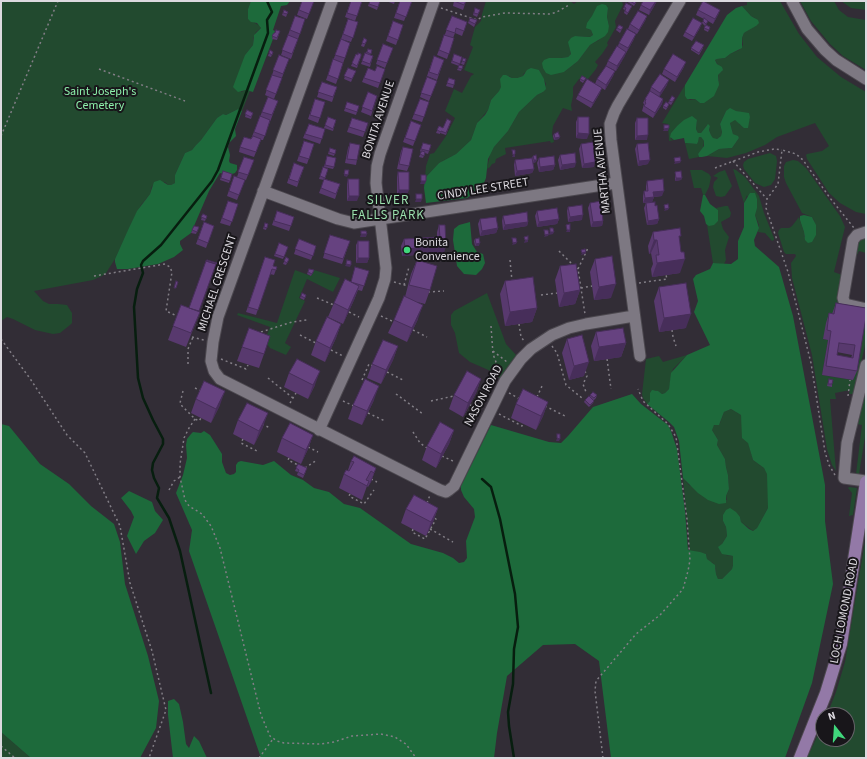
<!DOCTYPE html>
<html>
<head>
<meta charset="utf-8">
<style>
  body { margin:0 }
  #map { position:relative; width:867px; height:759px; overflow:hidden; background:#322d36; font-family:"Source Sans 3",sans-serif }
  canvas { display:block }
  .frame { position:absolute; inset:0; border:2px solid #dcd9df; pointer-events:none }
  .north { position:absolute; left:815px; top:707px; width:40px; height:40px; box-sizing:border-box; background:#18161a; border:1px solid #666469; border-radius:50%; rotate:343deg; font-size:11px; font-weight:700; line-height:16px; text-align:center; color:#dcd9df }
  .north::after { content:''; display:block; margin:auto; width:14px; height:18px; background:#40d77c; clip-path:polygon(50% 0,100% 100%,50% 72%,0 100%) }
</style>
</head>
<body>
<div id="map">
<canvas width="867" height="759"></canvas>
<div class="frame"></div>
<div class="north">N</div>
</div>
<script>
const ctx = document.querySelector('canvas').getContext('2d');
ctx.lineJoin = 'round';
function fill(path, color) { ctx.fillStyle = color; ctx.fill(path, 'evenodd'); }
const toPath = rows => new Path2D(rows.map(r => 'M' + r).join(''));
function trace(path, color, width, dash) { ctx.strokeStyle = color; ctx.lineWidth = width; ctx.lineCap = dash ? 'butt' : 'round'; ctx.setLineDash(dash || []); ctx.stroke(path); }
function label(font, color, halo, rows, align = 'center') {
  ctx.font = font + ' "Source Sans 3",sans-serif'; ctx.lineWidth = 4; ctx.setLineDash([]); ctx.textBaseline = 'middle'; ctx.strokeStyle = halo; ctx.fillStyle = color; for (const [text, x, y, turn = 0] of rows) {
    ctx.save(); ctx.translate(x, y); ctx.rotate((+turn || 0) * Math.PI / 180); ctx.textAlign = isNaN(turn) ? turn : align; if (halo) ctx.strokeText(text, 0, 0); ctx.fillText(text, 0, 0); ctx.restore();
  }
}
fill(toPath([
  [1,1,251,1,248,9,248,19,260,26,261,28,256,32,253,38,253,45,245,55,241,92,246,90,250,91,242,111,238,109,226,115,223,114,217,118,201,140,196,145,192,150,185,153,175,175,175,183,171,185,168,185,165,182,152,186,150,194,141,205,133,220,115,259,106,273,102,276,93,280,34,291,43,301,49,304,58,304,67,305,72,313,72,323,70,325,60,333,53,334,35,330,13,319,7,317,1,321],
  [486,1,570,1,574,4,578,1,622,1,623,5,615,21,616,27,607,43,608,45,602,54,595,62,598,65,596,69,588,79,582,78,579,79,573,87,573,96,571,105,572,111,563,108,553,126,552,134,554,142,551,143,550,141,505,148,506,154,496,159,495,163,492,164,490,167,487,169,490,154,494,147,508,131,519,112,537,95,543,92,546,84,539,70,524,73,523,76,517,78,512,78,509,76,499,91,491,100,488,110,477,123,471,140,456,154,439,163,425,178,426,166,430,154,434,153,446,136,455,118,445,111,454,89,462,93,471,76,474,74,464,70,473,47,470,45,475,27,481,21,482,14],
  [608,8,607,17,609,26,599,40,590,45,578,61,564,72,549,58,561,58,568,57,571,54,569,45,575,36,590,37,593,35,591,30,588,29,593,16],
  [747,1,780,1,799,34,817,57,841,77,866,92,866,214,856,212,840,203,829,193,807,159,806,155,807,154,822,151,829,146,815,123,777,137,765,145,746,153,727,158,707,156,719,149,732,148,739,138,733,134,730,123,732,120,735,120,738,121,740,125,748,123,750,117,740,112,726,111,720,124,722,132,721,136,717,139,713,139,711,135,709,130,710,126,707,125,701,133,698,133,696,129,697,120,677,126,671,133,671,139,674,140,669,141,668,124,662,123,685,85,685,96,690,100,695,99,700,103,719,81,718,75,722,71,715,60,717,59,725,58,730,54,739,50,743,45,742,38,744,33,750,28,756,26,755,18,751,16,742,6,747,5],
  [800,1,834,1,839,10,848,17,866,20,866,70,843,56,830,44,811,21],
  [841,1,866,1,866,10,851,8],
  [699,137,701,137,704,141,703,149,698,154,699,157,689,159,685,143,697,144],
  [770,153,776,156,777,161,775,179,771,185,764,187,755,183,744,169,743,165,744,162,748,159],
  [793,160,798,161,806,168,840,216,845,227,834,272,842,275,837,309,823,339,828,340,822,375,853,380,866,313,866,341,854,394,849,394,850,390,835,393,836,399,830,399,836,471,832,465,827,449,812,355,792,278,791,263,796,256,795,254,786,254,784,252,778,233,779,230,781,228,789,228,792,226,799,217,804,232,804,237,816,235,814,220,812,217,802,213,786,183,784,177,784,166,786,162],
  [733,169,736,170,745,177,759,196,764,213,774,238,774,240,772,241,765,233,758,232,759,225,747,195,744,203],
  [690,170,702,170,709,174,711,177,709,187,705,195,703,195,701,188,694,188],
  [725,170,732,186,730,189,725,196,721,197,716,196,713,187,714,182,718,178,716,177,713,176,719,172],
  [725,206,728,206,731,213,730,217,721,222,723,229,729,237,725,250,726,260,724,264,713,263,707,225,718,221,718,210,716,208],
  [866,237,866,253,859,251,856,257,858,242,862,239],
  [295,270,311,276,314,270,340,278,333,292,307,279,299,298,305,301,285,343,291,347,286,355,270,348,267,344,265,340,270,327,237,315,238,313,277,323],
  [487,293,506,344,516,355,500,378,496,376,493,372,470,362,459,353,455,333,451,325,451,315,454,311],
  [687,355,673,369,669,389,665,393,662,394,655,390,650,397,650,401,647,404,643,398,642,394,646,359,659,356,663,362],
  [866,385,866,431,859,474,856,474,862,425,857,424],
  [731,409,741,415,753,460,764,468,768,474,768,508,757,528,753,531,741,522,740,517,723,521,726,527,727,536,722,544,726,555,733,556,733,565,732,569,722,579,718,579,716,574,716,569,713,563,710,562,707,559,706,554,690,551,683,478,689,485,727,500,726,496,729,489,728,475,726,467,725,459,717,445,718,440,712,430,712,426,720,423,724,412],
  [849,487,857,488,853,515,849,516,852,493,848,488],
  [866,535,866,758,807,758,823,724,823,739,847,739,847,715,827,715,836,692,845,662],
  [1,732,31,758,1,758]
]), '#224a2f');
fill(toPath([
  [251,1,290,1,287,5,281,6,273,30,275,31,272,39,273,39,253,92,246,90,238,92,233,87,245,55,253,45,254,35,261,28,257,23,251,22,248,19,248,9],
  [602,4,606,5,608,8,607,17,609,26,608,32,605,36,590,45,578,61,564,72,551,75,546,73,543,68,542,63,544,60,549,58,561,58,568,57,571,54,568,42,571,38,575,36,590,37,593,35,591,30,586,28,587,23,592,16,597,6],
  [742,6,751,16,758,20,759,23,756,26,747,31,744,33,742,38,742,48,730,54,725,58,717,59,715,60,717,64,722,67,723,70,718,75,719,85,714,96,704,103,700,103,695,99,687,99,685,96,685,85,727,15,736,8],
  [531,68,539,70,544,79,546,89,543,92,537,95,519,112,508,131,494,147,488,159,486,178,483,185,477,191,467,198,426,203,424,188,425,178,439,163,456,154,471,140,477,123,485,115,488,110,491,100,499,91,501,87,500,79,503,75,506,75,512,78,517,78,523,76,527,70],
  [730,108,736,111,749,113,750,117,748,128,744,128,735,120,730,123,733,134,738,136,739,138,732,148,719,149,707,156,702,157,699,157,698,154,704,146,704,141,701,137,699,137,698,142,697,144,685,143,684,138,674,140,670,137,671,133,677,126,684,120,692,116,697,120,696,129,698,133,701,133,708,124,710,126,709,130,711,135,713,138,717,139,721,136,722,132,720,124,726,111],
  [238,109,242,111,235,129,236,136,229,143,228,147,230,155,229,161,230,163,237,165,237,170,235,173,229,175,220,173,209,191,191,233,180,241,180,244,183,250,174,257,158,264,128,269,117,269,115,262,115,259,128,230,137,211,150,194,154,182,160,180,168,185,171,185,175,183,175,175,185,153,192,150,196,145,201,140,217,118,223,114,226,115],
  [750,193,755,193,757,199,757,208,755,215,759,228,754,240,755,246,779,267,793,316,825,485,825,521,833,584,812,683,785,758,611,758,599,661,575,644,543,645,507,676,497,733,494,758,261,758,189,551,192,530,176,493,183,475,187,458,186,445,187,439,191,434,193,432,201,433,204,431,210,435,222,454,222,462,226,473,230,475,234,474,236,472,236,465,238,462,241,461,263,465,274,461,291,475,303,480,314,488,329,492,344,504,360,508,411,544,443,553,453,558,459,563,464,562,467,558,466,541,475,517,474,509,464,497,461,490,461,486,491,425,549,442,561,443,568,436,593,407,632,394,641,404,668,425,671,431,677,449,685,511,688,550,700,552,706,554,707,559,715,565,716,574,718,579,722,579,732,569,733,565,733,556,722,554,718,547,722,544,727,536,726,527,723,521,723,515,726,510,730,508,736,512,740,517,741,522,749,529,753,531,757,528,768,508,767,474,764,468,753,460,748,443,742,438,741,415,731,409,724,412,719,425,714,425,712,430,718,440,717,445,725,459,726,467,728,475,729,489,726,496,726,503,719,504,708,500,698,493,683,478,679,441,674,427,669,422,647,404,650,401,650,393,652,390,658,391,662,394,665,393,669,389,671,373,687,355,710,345,694,312,698,301,693,279,696,275,710,269,713,263,731,264,738,259,738,241,744,227,744,203],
  [703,195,705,195,710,204,718,210,718,221,714,225,709,226,706,224,704,216,700,211],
  [804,215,812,217,816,225,816,235,812,242,808,243,805,240,804,232,800,220,800,216],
  [470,222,472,244,477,252,483,254,485,263,482,269,476,275,464,274,457,266,453,240,454,229,459,225],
  [1,424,9,426,40,464,69,484,91,506,114,524,120,542,125,584,148,656,159,701,156,728,140,758,31,758,1,732],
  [129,491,152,502,155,511,163,520,155,533,144,541,136,554,127,536,134,517,131,511,121,498],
  [174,699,179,704,183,722,186,744,189,748,194,736,199,741,207,758,173,758,168,715,168,701]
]), '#1d6a3b');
trace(toPath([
  [482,479,491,487,500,519,515,594,518,627,514,649,513,684,508,712,509,726,514,758],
  [211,693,180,551,169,518,157,498,159,488,154,478,152,470,153,463,163,444,163,439,153,420,143,398,138,378,134,307,137,289,143,273,141,265,143,261,161,245,212,181,218,170,268,33,267,20,272,12,267,1]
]), '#071e0f', 2.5);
const minor = toPath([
  [332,1,218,317,213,342,211,361,214,371,220,379,440,490,446,492,449,490,454,486,505,381,521,359,531,349,552,335,569,328,586,324,634,316],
  [792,1,807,29,825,50,836,60,866,79],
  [263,191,338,219,354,223,616,183],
  [866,232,857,235,853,240,843,298,845,304,866,309],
  [640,356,611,140,610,124,614,113,618,105,680,1],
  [866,365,847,443,844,478,866,481],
  [319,430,379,298,385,279,386,268,376,183,377,166,380,154,434,1]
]);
const major = toPath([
  [800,758,826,693,841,644,866,482]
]);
trace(minor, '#4c484f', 13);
trace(major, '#4c484f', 14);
trace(toPath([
  [441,8,477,20,482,17,505,13,550,14,557,12,569,5],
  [99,69,185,101],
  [1,136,58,1],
  [733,161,767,199],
  [715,168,758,152,774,149,782,150],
  [559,251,573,265],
  [510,260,512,281],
  [576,268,578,269,585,314],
  [578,269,588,248],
  [94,276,165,264,170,267,172,272,166,311,177,316],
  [394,282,408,286],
  [639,283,667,279,666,275],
  [404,285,409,267],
  [581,288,592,286],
  [428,292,444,291],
  [541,295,557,293],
  [317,298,334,305],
  [349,312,359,317],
  [381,316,394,322],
  [193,323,201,326,207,326],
  [519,324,521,337,525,342],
  [491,326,493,354,500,373],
  [413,330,427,337],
  [672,330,673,337,676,346],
  [261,332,292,322,307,320],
  [300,335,316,343],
  [192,337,204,340],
  [1,339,31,380,67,435,85,453,120,526,130,583,152,651,166,710,149,758],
  [552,346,557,353,566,385,582,398],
  [331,350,343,356],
  [493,351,507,362],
  [221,359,246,369,248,365],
  [607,359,611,389],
  [188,364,188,349,193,337],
  [585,371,587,376,583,384,586,392],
  [387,372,403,380],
  [268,378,293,398],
  [362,380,369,364,373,366],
  [195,388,201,391],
  [183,391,180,403,182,406,195,419,199,421,201,418],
  [509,393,520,399],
  [396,394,423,414],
  [848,396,850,380],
  [537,397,542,386],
  [343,401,354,406],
  [431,401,454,396],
  [290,403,296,393],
  [470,405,480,410],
  [545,406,567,417],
  [368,413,385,421],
  [499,414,522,426,523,424],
  [195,419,189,428,184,438,180,464,180,477,185,500,189,506,202,514,211,526,220,548,261,715,270,736,277,741,284,743,320,744,334,742,352,736,381,734,395,737,401,741,406,744,416,758],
  [262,424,270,428],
  [413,432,420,443,427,448],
  [243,439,241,443,259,452],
  [308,447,318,452],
  [442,456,455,462],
  [289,458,288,460,298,465],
  [305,468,317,460],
  [835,475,829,465,825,452,811,363,788,272,766,208,767,199,778,184,782,150,796,154,803,160,830,198,854,228],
  [371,479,377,482],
  [169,490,174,481,180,477],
  [350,494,349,496,364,504,374,490],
  [427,503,430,495],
  [413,529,412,532,425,539,436,519,433,517],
  [430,529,453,542],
  [866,696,866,701],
  [1,746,15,758],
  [259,758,273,739],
  [603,758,595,691,596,681,636,634,660,615,683,589,688,571,690,560,687,519,676,437,668,424,643,401,638,389]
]), '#827e86', 1.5, [2, 3]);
trace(minor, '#7d7882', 11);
trace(major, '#9379a7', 12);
fill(toPath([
  [302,1,314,1,307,19,297,15],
  [351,1,362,1,355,21,345,17],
  [370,1,380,1,377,10,368,6],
  [386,1,395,1,394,4],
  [400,1,412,1,404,21,394,18],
  [454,1,466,1,463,10,453,6],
  [626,1,637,1,634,6],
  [657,1,649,15,639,10,641,5],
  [632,6,627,15,624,13,625,10,623,9,624,7],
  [475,8,480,10,477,17,473,15],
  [284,10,288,12,286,17,282,15],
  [698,10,720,10,718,15,713,24,708,21,706,25,710,27,708,32,704,30,705,26,702,23,704,19,696,15],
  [295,16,305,19,298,39,288,35],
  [452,16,467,22,462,36,455,33,453,38,454,38,447,59,437,55],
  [647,16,645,21,637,34,628,29,630,24],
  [470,18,477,20,474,27,468,23],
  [348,19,358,22,351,42,341,39],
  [393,21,403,25,396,45,386,41],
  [623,27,620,33,616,30,617,28],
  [700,28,692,41,683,36,685,32],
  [280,31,277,40,272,39,274,33,275,33],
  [288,35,298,39,291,59,281,55],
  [364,38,367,40,364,47,361,46],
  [341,39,350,43,336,84,326,80],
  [634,39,616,71,606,66,608,61,618,46,619,43],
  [383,44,393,48,385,68,376,64],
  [691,48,703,48,699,55,691,50],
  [368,49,372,50,370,55,373,56,370,67,361,64,365,53,366,53],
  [270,50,273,52,271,57,268,56],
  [356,54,361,56,357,68,351,66],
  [454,54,462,57,459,65,463,66,461,71,457,70,459,66,451,63],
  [279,55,289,59,274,99,265,95],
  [434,56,444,60,437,80,427,76],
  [463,58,466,59,464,65,461,64],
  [684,67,675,82,662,74,664,69],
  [348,68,356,71,351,82,344,79],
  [368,68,375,71,385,69,378,88,362,82],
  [615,71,613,76,605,90,595,84,597,79],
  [427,77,437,81,429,101,420,97],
  [449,78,455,80,453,88,446,86],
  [586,78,583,83,580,81,580,79],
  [322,82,337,87,332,102,317,97],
  [667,85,659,97,663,99,662,104,653,118,642,111,644,104,643,103,645,99,650,91,651,87],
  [368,92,377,96,371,116,361,112],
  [600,93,591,108,576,99,578,95],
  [268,97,278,101,263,140,261,140,254,157,239,152,240,147,251,139],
  [315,99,325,102,318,123,308,119],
  [420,99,429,102,422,122,412,119],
  [674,100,671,105,668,103,669,101],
  [347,102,359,106,356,115,344,111],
  [669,104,666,110,663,108,663,106],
  [247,110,253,113,251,119,245,117],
  [328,117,336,120,333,131,324,128],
  [578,117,587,139,576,138,576,122],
  [352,118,368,123,363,137,347,132],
  [637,118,647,140,635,140,635,123],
  [411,121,421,125,413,146,403,142],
  [451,121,446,135,440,133,440,134,436,133,439,126,443,128],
  [309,124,325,129,320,144,303,138],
  [554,134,559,139,554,140,553,136],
  [304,141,314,144,307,164,297,161],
  [350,143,357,160,356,165,345,163,348,148],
  [423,143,431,145,428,154,425,153,423,158,419,157,421,152,420,151],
  [581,144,594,167,582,168,579,149],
  [637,144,648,164,638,166,635,149],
  [403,147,409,166,407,171,397,169,401,151],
  [330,148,336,150,334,156,328,154],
  [560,155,575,167,560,170,558,160],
  [327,156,334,167,333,169,324,167],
  [533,156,536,162,533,163,534,169,532,173,515,176,514,165,515,160,532,158],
  [244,157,254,160,246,180,237,177],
  [539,158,555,165,553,170,539,172,537,163],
  [294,163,304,167,297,187,287,183],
  [323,167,328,169,325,179,340,184,335,199,319,193,324,180,319,179],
  [223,171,232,174,229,183,220,180],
  [398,172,407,195,397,195,397,177],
  [675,172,682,178,681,180,675,181],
  [234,176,245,180,237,200,227,196],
  [348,179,357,201,347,201,347,184],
  [647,181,662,196,654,197,652,202,655,206,659,219,657,224,647,225,644,208,646,203,643,203,643,196,644,191,646,191,646,186],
  [228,201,238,204,230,226,220,223],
  [590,203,603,221,602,226,591,227,588,208],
  [568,207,582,220,568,222,567,211],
  [277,211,294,217,289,231,272,225],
  [537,211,559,219,557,224,537,227,535,216],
  [203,214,207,216,205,221,201,220],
  [503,216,528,222,527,226,503,230,502,221],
  [480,219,498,228,496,233,480,236,478,224],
  [204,222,214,226,206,248,196,244],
  [265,223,268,224,266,230,263,229],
  [439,225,444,253,402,256,401,246,404,239,437,237,437,232],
  [194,226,199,227,196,234,191,233],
  [653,232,680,240,680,273,652,277,651,269,653,264,651,253,649,254,648,246],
  [330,235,350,241,342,264,323,258],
  [299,239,316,246,311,260,294,254],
  [475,239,479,246,475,246,474,241],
  [358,241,369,258,367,263,356,263,356,245],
  [279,243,288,247,283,259,274,256],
  [265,257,273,266,277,267,274,275,270,274,256,315,246,312],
  [286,257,289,259,286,265,283,264],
  [595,259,611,298,594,300,590,272],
  [417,260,430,290,425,304,417,302,418,319,407,342,388,333,394,320,405,297,411,274],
  [560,266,580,290,575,304,559,307,555,280],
  [309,269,314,270,311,276,307,274],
  [369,271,362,291,358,290,354,300,343,324,328,317,334,303,351,282],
  [505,281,537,308,532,322,505,326,500,294],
  [659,287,686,328,659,332,654,301],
  [302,293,306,295,304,300,300,298],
  [836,303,866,308,857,371,853,380,822,375,828,340,823,339,826,323,829,313,832,314],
  [837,352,852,355,851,358,837,355],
  [181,305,200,312,186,347,168,340],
  [341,324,336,338,325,362,311,355,316,341],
  [249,328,264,354,259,368,237,361],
  [596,332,626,343,621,357,594,361,591,346],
  [567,339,584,376,569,380,562,353],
  [398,346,393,360,381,384,367,378,372,364],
  [289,373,315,385,308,399,284,387],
  [481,379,476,393,463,417,449,409,454,395],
  [829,379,832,384,832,387,827,386],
  [590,395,597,395,596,398,594,400,594,401,593,403,589,407,584,402,585,400,590,396],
  [196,399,220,405,211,423,191,413],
  [374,400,362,425,348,419,353,405],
  [548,402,543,416,536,430,511,418,516,404],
  [238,420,263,427,254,445,233,434],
  [454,430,449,444,436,468,422,460,427,446],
  [313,435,308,449,301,464,277,452,282,438],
  [351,461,376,468,371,482,368,487,367,486,362,500,339,488,344,474,348,470],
  [298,464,306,471,303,478,297,475,298,472,295,471],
  [438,508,433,522,426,536,401,523,406,509]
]), '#58396e');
fill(toPath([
  [656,1,657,1,649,15,650,10],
  [720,10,718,15,713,24,715,19],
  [647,16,645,21,637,34,639,30],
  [702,23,700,28,692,41,694,37],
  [636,34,634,39,626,53,628,48],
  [626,52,625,56,616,71,617,66],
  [686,62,684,67,675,82,677,77],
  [615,71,613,76,605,90,606,85],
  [669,80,667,85,659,98,660,93],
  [602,88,600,93,591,108,593,103],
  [663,99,662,104,653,118,655,113],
  [669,128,668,131,663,131,664,129],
  [578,133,589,134,587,139,576,138],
  [648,135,647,140,635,140,637,136],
  [560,137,559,139,554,140,555,138],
  [515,154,515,157,512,157,513,155],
  [534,160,537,160,536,162,533,163],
  [650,160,648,164,638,166,639,161],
  [681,161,680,163,674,164,675,162],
  [595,162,594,167,582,168,584,164],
  [576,163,575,167,560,170,562,165],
  [555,165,553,170,539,172,540,167],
  [534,169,532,173,515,176,517,171],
  [344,174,348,175,347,177,344,176],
  [676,178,682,178,681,180,675,181],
  [421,181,426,181,425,184,420,184],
  [399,190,409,190,407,195,397,195],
  [664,191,662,196,652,197,653,192],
  [349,196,359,196,357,201,347,201],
  [654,197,652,202,643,203,645,198],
  [416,199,422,199,421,202,415,202],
  [669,208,668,210,664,211,665,209],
  [583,215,582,220,568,222,570,217],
  [559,219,557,224,537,227,539,222],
  [659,219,657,224,647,225,648,221],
  [603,221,602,226,591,227,593,222],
  [528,222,527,226,503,230,505,225],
  [498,228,496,233,480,236,482,231],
  [567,230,570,230,570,232,566,232],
  [550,232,554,232,553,234,549,235],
  [361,234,367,234,366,237,360,237],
  [549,234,548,236,544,237,545,235],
  [525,240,528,240,528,242,524,243],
  [654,240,657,240,651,253,649,254],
  [517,242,516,244,512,245,513,243],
  [480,243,479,246,475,246,476,244],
  [446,246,444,253,402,256,405,249],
  [586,252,585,254,581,255,582,253],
  [358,258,369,258,367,263,356,263],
  [685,259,680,273,652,277,657,263],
  [346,264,351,265,350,267,345,266],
  [616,284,611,298,594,300,599,287],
  [359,286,354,300,343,324,348,310],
  [580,290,575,304,559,307,564,293],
  [423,305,418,319,407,342,412,328],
  [537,308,532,322,505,326,510,312],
  [691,314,686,328,659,332,664,318],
  [341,324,336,338,325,362,330,348],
  [626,343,621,357,594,361,599,347],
  [398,346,393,360,381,384,386,370],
  [589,362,584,376,569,380,574,366],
  [320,371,315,385,308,399,313,385],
  [481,379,476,393,463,417,468,403],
  [379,386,374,400,362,425,367,411],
  [225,391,220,405,211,423,216,409],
  [548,402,543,416,536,430,541,416],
  [268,413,263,427,254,445,259,431],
  [454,430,449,444,436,468,441,454],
  [313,435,308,449,301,464,306,450],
  [557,438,560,439,559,441,556,441],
  [376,468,371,482,368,487,374,473],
  [438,508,433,522,426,536,431,522]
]), '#472e5a');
const building = toPath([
  [302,1,314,1,309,14,299,10,302,1],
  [351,1,362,1,357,16,347,13,351,1],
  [370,1,380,1,378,7,369,4,370,1],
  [400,1,412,1,406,17,396,13,400,1],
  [454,1,466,1,464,5,454,1],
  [630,1,636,1,635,4,630,1],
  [643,1,656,1,650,10,641,5,643,1],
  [703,1,720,10,715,19,698,10,703,1],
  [626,3,632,6,628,13,625,11,626,8,624,7,626,3],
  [475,8,480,10,478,14,474,13,475,8],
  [284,10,288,12,287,14,283,13,284,10],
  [638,11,647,16,639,30,630,24,638,11],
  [295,16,305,19,300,34,290,30,295,16],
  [452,16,467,22,464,31,456,28,455,33,446,30,452,16],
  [470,18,477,20,475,24,469,21,470,18],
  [693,18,702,23,694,37,685,32,693,18],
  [704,18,708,21,706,24,703,21,704,18],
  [348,19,358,22,353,38,343,34,348,19],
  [393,21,403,25,398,40,388,36,393,21],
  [619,25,623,27,621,30,617,28,619,25],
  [706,25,710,27,709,30,704,28,706,25],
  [627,29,636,34,628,48,619,43,627,29],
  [276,30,280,31,277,38,272,36,274,33,275,33,276,30],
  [288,35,298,39,292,54,282,50,288,35],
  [444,35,454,38,449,54,439,50,444,35],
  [364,38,367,40,365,44,362,43,364,38],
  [341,39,350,43,345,58,335,55,341,39],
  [696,41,704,45,699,53,691,48,696,41],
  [383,44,393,48,387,63,377,60,383,44],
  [617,46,626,52,617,66,608,61,617,46],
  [368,49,372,50,371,54,367,52,368,49],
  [270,50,273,52,272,55,269,53,270,50],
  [358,53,361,54,361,56,357,66,352,63,356,54,358,55,358,53],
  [365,53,373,56,370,64,362,61,365,53],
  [454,54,462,57,460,64,452,61,454,54],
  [673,54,686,62,677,77,664,69,673,54],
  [279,55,289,59,283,74,273,70,279,55],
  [434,56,444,60,438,75,429,72,434,56],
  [463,58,466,59,465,62,462,61,463,58],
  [333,59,343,63,338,79,328,75,333,59],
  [459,65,463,66,462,69,458,68,459,65],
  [377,66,385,69,380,83,364,78,368,68,375,71,377,66],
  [606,66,615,71,606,85,597,79,606,66],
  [348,68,356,71,352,79,344,76,348,68],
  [660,74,669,80,660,93,651,87,660,74],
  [272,75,282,78,276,94,266,90,272,75],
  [582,76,586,78,584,81,580,79,582,76],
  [427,77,437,81,431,96,421,93,427,77],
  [449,78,455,80,454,85,447,83,449,78],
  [587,79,602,88,593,103,578,95,587,79],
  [322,82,337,87,333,97,318,92,322,82],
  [650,91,663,99,655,113,644,106,646,103,645,102,646,99,645,99,650,91],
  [368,92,377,96,372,111,362,107,368,92],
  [672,96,675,98,672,102,669,101,672,96],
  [268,97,278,101,272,115,262,112,268,97],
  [315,99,325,102,320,118,310,115,315,99],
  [420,99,429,102,424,117,414,114,420,99],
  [347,102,359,106,357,112,345,108,347,102],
  [666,102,669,104,667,108,663,106,666,102],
  [247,110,253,113,251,117,245,114,247,110],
  [260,116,270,120,265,136,254,132,260,116],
  [328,117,336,120,333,129,325,125,328,117],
  [578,117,589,117,589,134,578,133,578,117],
  [352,118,368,123,365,132,349,127,352,118],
  [637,118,648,118,648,135,637,136,637,118],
  [447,119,451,121,446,133,441,131,441,132,437,130,439,126,443,128,447,119],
  [411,121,421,125,415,141,405,138,411,121],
  [309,124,325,129,322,139,305,134,309,124],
  [664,125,669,125,669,128,664,129,664,125],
  [558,132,560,137,555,138,554,134,558,132],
  [253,136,261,139,256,152,240,147,244,137,251,139,253,136],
  [304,141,314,144,309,159,299,156,304,141],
  [593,142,595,162,584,164,581,144,593,142],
  [350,143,360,145,357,160,347,159,350,143],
  [423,143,431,145,429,151,421,149,423,143],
  [648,143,650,160,639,161,637,144,648,143],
  [403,147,413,149,409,166,399,164,403,147],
  [330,148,336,150,335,154,329,152,330,148],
  [512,150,515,150,515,154,513,155,512,150],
  [422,151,425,152,424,156,420,154,422,151],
  [575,153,576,163,562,165,560,155,575,153],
  [536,155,537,160,534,160,533,156,536,155],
  [327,156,336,158,334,167,325,165,327,156],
  [554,156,555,165,540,167,539,158,554,156],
  [244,157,254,160,248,175,238,172,244,157],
  [680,157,681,161,675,162,674,158,680,157],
  [532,158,534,169,517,171,515,160,532,158],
  [294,163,304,167,298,182,289,179,294,163],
  [323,167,328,169,325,178,320,176,323,167],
  [345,170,349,170,348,175,344,174,345,170],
  [223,171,232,174,230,181,221,178,223,171],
  [681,171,682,178,676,178,675,172,681,171],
  [398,172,409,172,409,190,399,190,398,172],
  [421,175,426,175,426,181,421,181,421,175],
  [234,176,245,180,239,195,229,191,234,176],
  [324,179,340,184,336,194,321,188,324,179],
  [348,179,359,179,359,196,349,196,348,179],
  [663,179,664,191,653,192,654,197,645,198,644,191,648,191,647,181,663,179],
  [416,194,422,194,422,199,416,199,416,194],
  [228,201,238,204,232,222,222,218,228,201],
  [601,201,603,221,593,222,590,203,601,201],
  [655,202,655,206,657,205,659,219,648,221,646,203,655,202],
  [668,204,669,208,665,209,664,205,668,204],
  [582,205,583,215,570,217,568,207,582,205],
  [557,208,559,219,539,222,537,211,557,208],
  [277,211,294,217,291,226,274,221,277,211],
  [527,212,528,222,505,225,503,216,527,212],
  [203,214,207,216,206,219,201,217,203,214],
  [496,217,498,228,482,231,480,219,496,217],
  [204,222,214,226,208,243,198,239,204,222],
  [265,223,268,224,267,228,264,227,265,223],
  [570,224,570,230,567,230,566,225,570,224],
  [439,225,445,225,446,246,405,249,404,239,440,237,439,225],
  [194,226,199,227,197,232,192,230,194,226],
  [550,228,553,228,554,232,550,232,550,228],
  [680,228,681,236,679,236,681,252,684,252,685,259,657,263,656,255,659,255,657,240,654,240,653,232,680,228],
  [544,230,548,230,549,234,545,235,544,230],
  [361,231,366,231,367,234,361,234,361,231],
  [330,235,350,241,343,259,324,253,330,235],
  [528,236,528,240,525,240,524,237,528,236],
  [479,238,480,243,476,244,475,239,479,238],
  [512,238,516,238,517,242,513,243,512,238],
  [299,239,316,246,313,256,295,249,299,239],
  [358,241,369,241,369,258,358,258,358,241],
  [279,243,288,247,284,257,275,254,279,243],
  [585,249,586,252,582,253,581,250,585,249],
  [612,256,616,284,599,287,595,259,612,256],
  [265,257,275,260,273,266,277,267,276,270,272,269,258,310,248,307,265,257],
  [286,257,289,259,287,263,284,261,286,257],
  [207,260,217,263,216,264,206,261,207,260],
  [347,260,351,261,351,265,346,264,347,260],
  [417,260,437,266,430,290,409,285,417,260],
  [206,261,216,264,199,311,189,308,206,261],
  [576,264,580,290,564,293,560,266,576,264],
  [355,267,369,271,364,286,351,282,355,267],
  [309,269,314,270,312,274,308,272,309,269],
  [533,277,537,308,510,312,505,281,533,277],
  [345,279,359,286,348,310,334,303,345,279],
  [176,281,178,282,176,288,174,288,176,281],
  [686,283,691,314,664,318,659,287,686,283],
  [302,293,306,295,305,298,301,296,302,293],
  [404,296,423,305,412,328,394,320,404,296],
  [836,303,866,308,866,317,857,371,826,366,831,331,827,330,829,313,834,314,836,303],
  [839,343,855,345,853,358,837,355,839,343],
  [181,305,200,312,191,333,173,326,181,305],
  [327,317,341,324,330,348,316,341,327,317],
  [249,328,270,336,264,354,242,347,249,328],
  [623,328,626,343,599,347,596,332,623,328],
  [582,335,589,362,574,366,567,339,582,335],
  [383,340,398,346,386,370,372,364,383,340],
  [297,359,320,371,313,385,289,373,297,359],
  [467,371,481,379,468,403,454,395,467,371],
  [365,379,379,386,367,411,353,405,365,379],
  [829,379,833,380,832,384,828,384,829,379],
  [204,381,225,391,216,409,196,399,204,381],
  [523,389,548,402,541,416,516,404,523,389],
  [593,392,597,395,594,398,590,395,593,392],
  [589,396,594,401,590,405,585,400,589,396],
  [247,403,268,413,259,431,238,420,247,403],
  [440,422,454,430,441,454,427,446,440,422],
  [290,423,313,435,306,450,282,438,290,423],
  [557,434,560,434,560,439,557,438,557,434],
  [354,456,376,468,374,473,371,471,366,480,369,481,367,486,344,474,346,470,349,471,354,462,351,461,354,456],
  [298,464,307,468,304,475,298,472,299,470,296,468,298,464],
  [414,495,438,508,431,522,406,509,414,495]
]);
fill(building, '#664280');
trace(building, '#472e5a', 1);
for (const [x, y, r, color] of [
  [407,250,4,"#40d77c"]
]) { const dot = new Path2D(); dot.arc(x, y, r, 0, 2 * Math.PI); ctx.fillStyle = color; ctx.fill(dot); trace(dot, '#18161a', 1.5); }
label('12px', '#8df0ab', '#18161a', [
  ["Saint Joseph's",100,92],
  ["Cemetery",100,106]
]);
label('12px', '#dcd9df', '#18161a', [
  ["BONITA AVENUE",379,120,-72],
  ["MARTHA AVENUE",603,171,-96],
  ["CINDY LEE STREET",483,190,-9],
  ["MICHAEL CRESCENT",218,283,-72],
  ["NASON ROAD",484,396,-62],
  ["LOCH LOMOND ROAD",845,611,-79]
]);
label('12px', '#dcd9df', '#18161a', [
  ["Bonita",415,243],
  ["Convenience",415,257]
], 'left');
ctx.letterSpacing = '1px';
label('13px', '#99dfac', '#18161a', [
  ["SILVER",388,201],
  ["FALLS PARK",388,216]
]);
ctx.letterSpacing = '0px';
</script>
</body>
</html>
